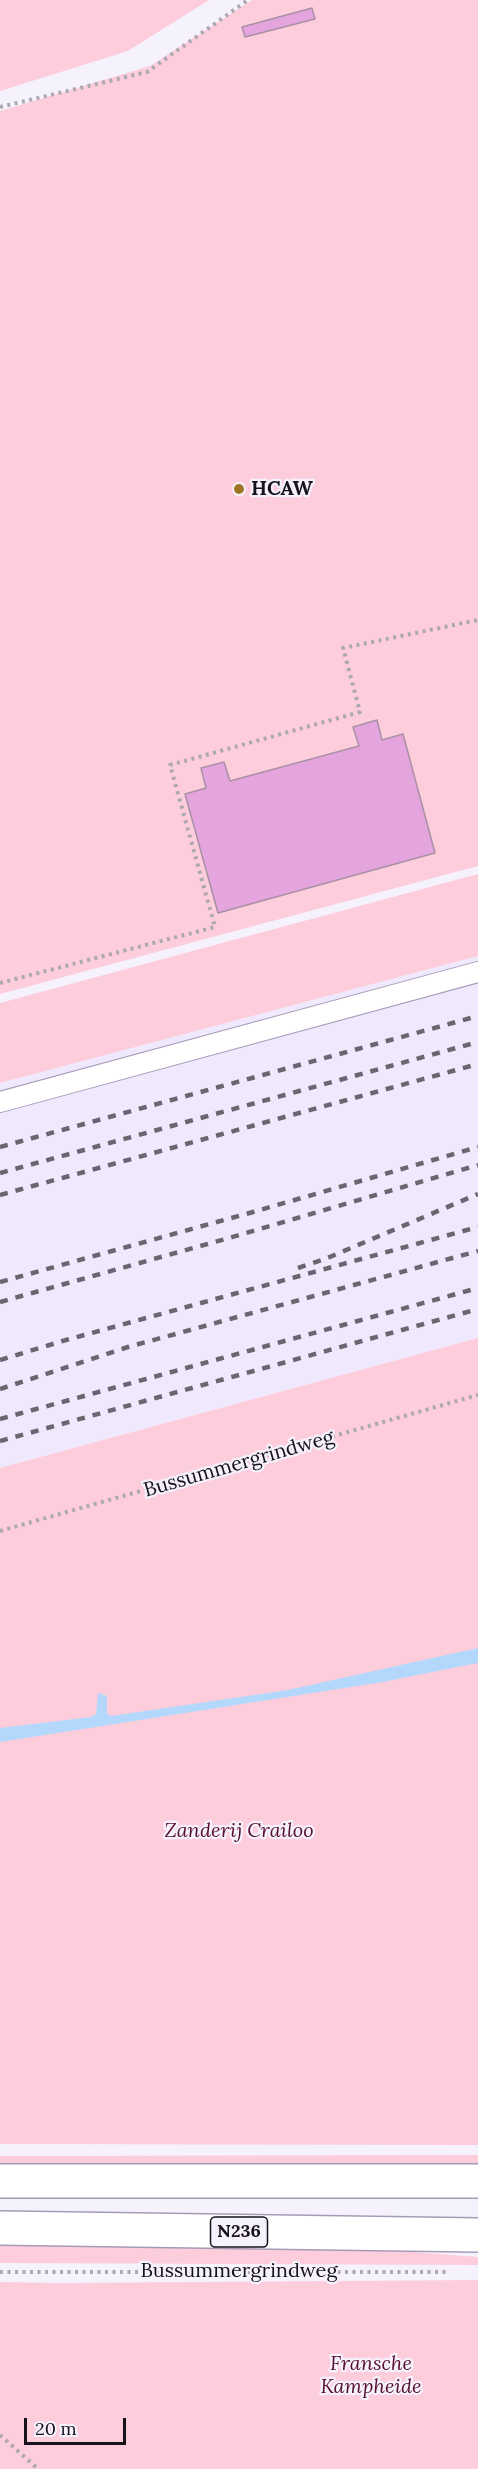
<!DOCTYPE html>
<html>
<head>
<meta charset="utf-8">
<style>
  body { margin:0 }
  #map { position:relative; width:478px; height:2469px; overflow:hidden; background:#f6f2fd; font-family:Lora,serif }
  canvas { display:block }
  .scale { position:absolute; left:24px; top:2418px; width:102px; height:27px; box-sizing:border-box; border:3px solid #16121c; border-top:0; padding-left:8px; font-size:18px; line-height:21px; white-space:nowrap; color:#16121c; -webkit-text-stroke:4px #f6f2fd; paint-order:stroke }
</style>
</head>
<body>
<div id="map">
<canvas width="478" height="2469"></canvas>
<div class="scale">20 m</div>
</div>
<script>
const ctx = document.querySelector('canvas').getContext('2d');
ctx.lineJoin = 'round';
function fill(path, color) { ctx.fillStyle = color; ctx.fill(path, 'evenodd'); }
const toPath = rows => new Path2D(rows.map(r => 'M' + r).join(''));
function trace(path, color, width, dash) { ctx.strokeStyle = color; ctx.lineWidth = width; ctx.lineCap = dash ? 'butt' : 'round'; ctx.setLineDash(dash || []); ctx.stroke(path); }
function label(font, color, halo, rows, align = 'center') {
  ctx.font = font + ' Lora,serif'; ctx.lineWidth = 4.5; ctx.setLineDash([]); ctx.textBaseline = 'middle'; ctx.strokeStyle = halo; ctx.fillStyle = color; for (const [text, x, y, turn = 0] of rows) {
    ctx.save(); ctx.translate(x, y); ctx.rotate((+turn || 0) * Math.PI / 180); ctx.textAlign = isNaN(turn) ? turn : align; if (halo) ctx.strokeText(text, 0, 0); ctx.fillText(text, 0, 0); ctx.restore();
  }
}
fill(toPath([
  [478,956,478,1338,0,1468,0,1083]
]), '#f0e8fd');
fill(toPath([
  [0,0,209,0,128,51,0,91],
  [252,0,478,0,478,866,0,994,0,111,150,66],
  [478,874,478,956,0,1083,0,1003],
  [478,1338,478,2145,0,2144,0,1468],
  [478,2155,478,2163,0,2163,0,2156],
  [0,2246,348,2247,478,2257,478,2265,0,2263],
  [478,2280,478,2469,0,2469,0,2282,60,2283]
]), '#fdcddc');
fill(toPath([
  [478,1648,478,1663,383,1682,0,1742,0,1728,91,1717,96,1714,98,1693,107,1696,107,1713,111,1716,288,1690]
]), '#b3d8fc');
const building = toPath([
  [312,8,315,19,245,37,242,27,312,8],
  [377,720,382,740,403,734,435,853,218,913,185,794,206,788,201,768,224,762,230,781,359,746,353,727,377,720]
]);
fill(building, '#e4a4dd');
trace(building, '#a991a5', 1.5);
const service = toPath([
  [0,1102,478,972]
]);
const primary = toPath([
  [0,2181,478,2181],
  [0,2228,478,2235]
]);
trace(service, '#a69bb6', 22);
trace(primary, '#a69bb6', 36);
trace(toPath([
  [0,107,147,72,248,0],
  [0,983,215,927,170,765,360,712,343,648,478,620],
  [0,1531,478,1395],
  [0,2272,449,2272],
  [0,2435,38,2469]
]), '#aca8b2', 4, [3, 4.5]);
trace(service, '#fff', 20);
trace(primary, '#fff', 33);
trace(toPath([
  [0,1147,478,1016],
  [0,1173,478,1042],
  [0,1195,478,1064],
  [298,1268,325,1259,478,1194],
  [0,1282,253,1212,478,1147],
  [0,1302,229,1238,478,1165],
  [0,1360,66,1340,478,1227],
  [0,1389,128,1347,478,1251],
  [0,1419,478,1288],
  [0,1441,478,1309]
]), '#6a6670', 4.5, [8, 8]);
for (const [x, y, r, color] of [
  [239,489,6,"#9e7524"]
]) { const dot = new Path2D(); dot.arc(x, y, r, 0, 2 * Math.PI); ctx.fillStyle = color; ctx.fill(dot); trace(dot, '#f6f2fd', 2); }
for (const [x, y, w] of [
  [239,2232,57]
]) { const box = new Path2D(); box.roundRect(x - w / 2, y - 15, w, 30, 4.5); ctx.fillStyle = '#f6f2fd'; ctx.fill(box); trace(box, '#16121c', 1.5); }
label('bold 18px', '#16121c', null, [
  ["N236",239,2232]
]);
label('bold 20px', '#16121c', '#f6f2fd', [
  ["HCAW",251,489]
], 'left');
label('20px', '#16121c', '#f6f2fd', [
  ["Bussummergrindweg",239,1464,-16],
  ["Bussummergrindweg",239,2271]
]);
label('italic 20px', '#580f31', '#f6f2fd', [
  ["Zanderij Crailoo",239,1831],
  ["Fransche",371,2364],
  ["Kampheide",371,2387]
]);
</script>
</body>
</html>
